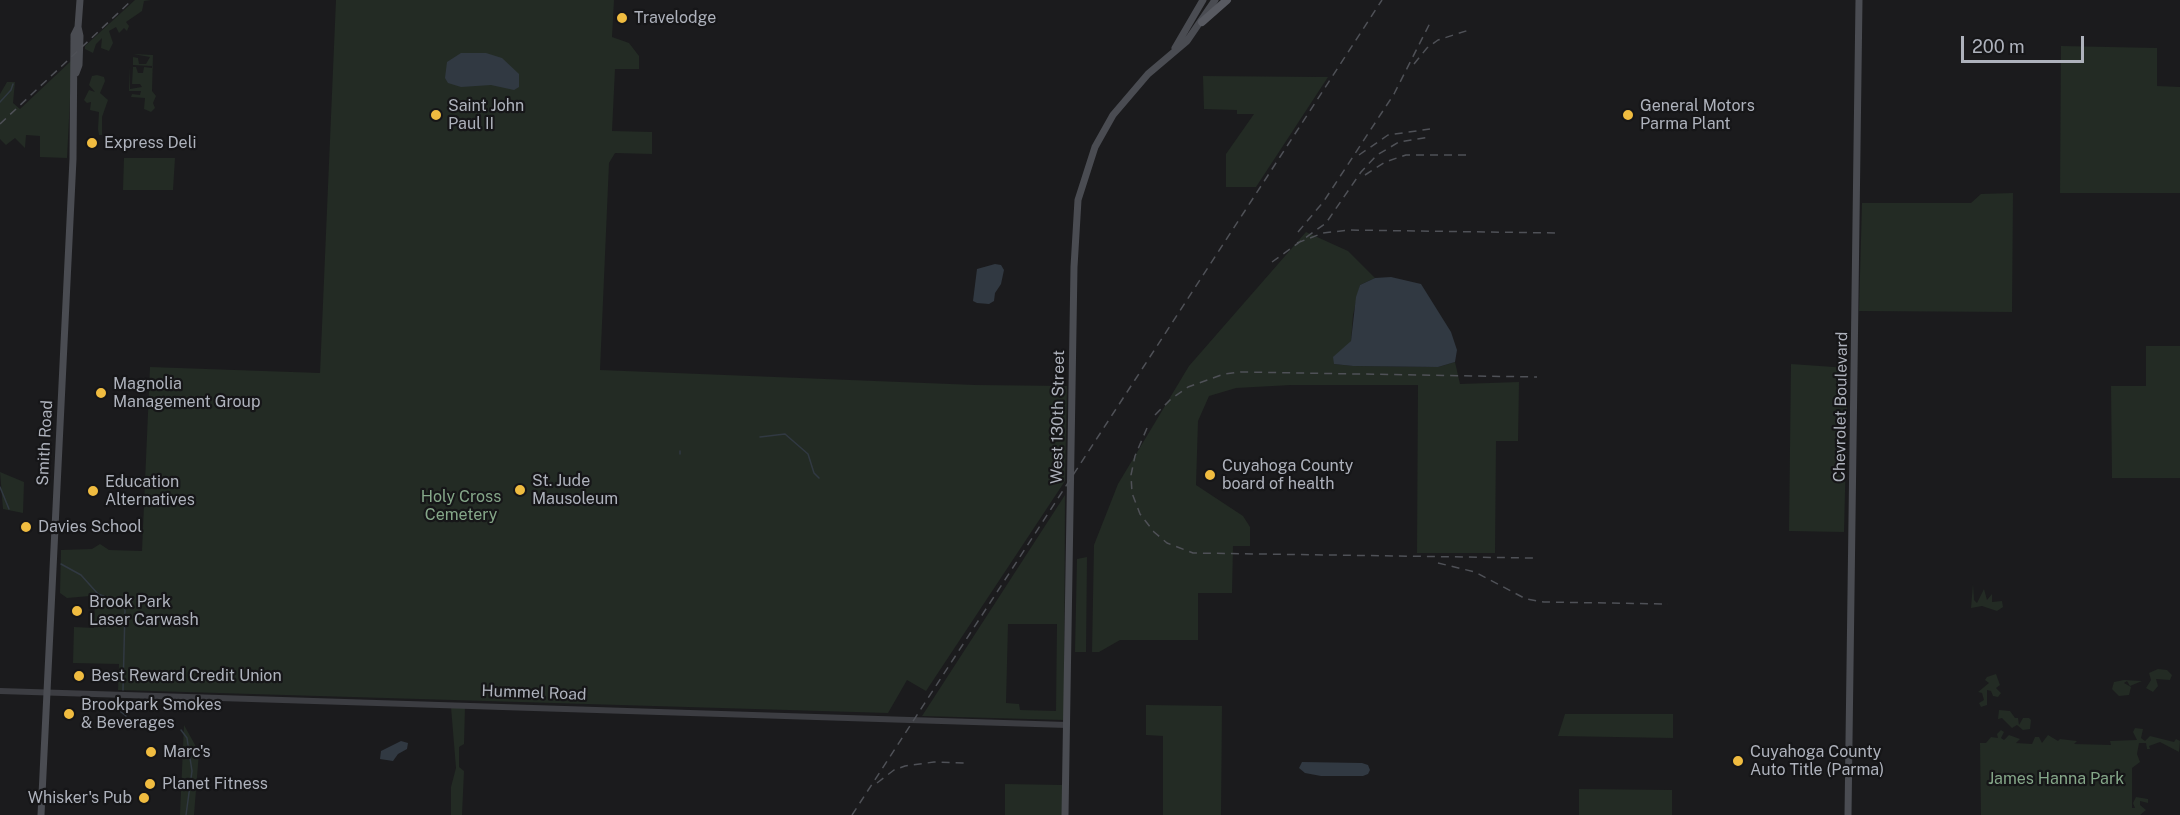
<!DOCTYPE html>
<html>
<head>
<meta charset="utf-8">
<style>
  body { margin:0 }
  #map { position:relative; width:2180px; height:815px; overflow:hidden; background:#1b1b1d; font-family:"Public Sans",sans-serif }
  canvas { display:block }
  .scale { position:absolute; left:1961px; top:36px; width:123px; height:27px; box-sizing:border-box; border:3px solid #aeb2bc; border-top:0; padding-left:8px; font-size:18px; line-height:21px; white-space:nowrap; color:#aeb2bc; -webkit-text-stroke:4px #161618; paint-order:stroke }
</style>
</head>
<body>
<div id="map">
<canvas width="2180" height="815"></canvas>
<div class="scale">200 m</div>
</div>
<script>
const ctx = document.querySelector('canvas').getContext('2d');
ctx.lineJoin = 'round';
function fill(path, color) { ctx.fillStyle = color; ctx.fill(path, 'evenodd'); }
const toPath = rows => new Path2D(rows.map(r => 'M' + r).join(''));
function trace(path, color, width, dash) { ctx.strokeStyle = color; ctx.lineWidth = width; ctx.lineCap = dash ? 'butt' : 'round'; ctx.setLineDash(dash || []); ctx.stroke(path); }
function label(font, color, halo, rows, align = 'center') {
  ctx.font = font + ' "Public Sans",sans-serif'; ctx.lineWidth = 4.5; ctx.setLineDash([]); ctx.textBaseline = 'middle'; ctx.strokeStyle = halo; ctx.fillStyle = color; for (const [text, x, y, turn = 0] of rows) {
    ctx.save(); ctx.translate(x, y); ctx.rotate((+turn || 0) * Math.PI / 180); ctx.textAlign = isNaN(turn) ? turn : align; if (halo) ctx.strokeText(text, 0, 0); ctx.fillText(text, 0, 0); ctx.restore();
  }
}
fill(toPath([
  [135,0,151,0,144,1,142,11,126,22,129,26,127,31,124,28,119,33,116,27,109,31,113,43,109,51,101,48,102,38,96,44,93,53,85,49,85,46],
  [336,0,614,0,612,37,629,43,639,56,639,69,615,69,612,131,652,132,652,154,615,153,609,163,600,370,975,385,1067,386,1065,481,926,691,907,680,888,713,118,690,119,664,73,663,74,627,94,628,95,599,90,596,67,598,60,593,61,550,92,549,100,544,109,550,142,551,150,367,320,373],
  [2061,46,2157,48,2157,86,2180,87,2180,193,2060,193],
  [133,54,153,55,152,91,156,96,153,103,155,108,151,112,144,109,145,98,131,97,132,94,140,95,141,91,129,91,130,67,130,89,142,87,140,84,132,84,133,67,136,67,138,73,143,73,144,67,152,68,152,66,133,65,133,57,138,58,139,64,146,64,150,57],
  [72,60,67,158,40,157,40,136,26,135,25,148,15,138,6,145,0,139,0,94,7,82,15,82,13,103,20,109],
  [97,75,104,77,105,81,100,93,108,100,102,117,102,135,99,135,98,129,99,112,90,110,91,102,87,103,84,100,89,90,95,92,89,85,92,76],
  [1203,76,1317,77,1328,77,1256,187,1226,187,1226,154,1254,114,1237,114,1237,110,1204,109],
  [124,158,175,158,173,190,123,190],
  [2013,193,2012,312,1859,311,1862,203,1971,203,1981,194],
  [1306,232,1348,251,1375,278,1360,285,1353,315,1351,341,1334,364,1353,366,1438,367,1455,362,1460,384,1519,382,1518,441,1496,441,1495,553,1417,553,1418,385,1291,385,1236,388,1209,396,1198,421,1196,485,1243,516,1250,527,1250,546,1233,546,1232,593,1198,593,1198,640,1120,640,1099,652,1092,652,1094,545,1118,484,1189,366],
  [2146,346,2180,346,2180,478,2112,478,2111,386,2146,386],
  [1791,364,1848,368,1844,532,1789,531],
  [0,472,24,482,23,513,3,509],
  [1065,495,1064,720,922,716],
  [1008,624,1057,624,1056,711,1020,710,1019,704,1006,703],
  [1087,557,1086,652,1075,652,1077,559],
  [1973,584,1974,600,1977,603,1984,589,1987,600,1992,594,1992,602,2002,601,2003,607,1997,611,1982,606,1971,608],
  [2158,669,2167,670,2172,675,2170,680,2156,679,2158,686,2153,692,2146,688,2151,680,2149,673],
  [1996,674,2000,685,1996,688,2001,693,1998,697,1993,696,1991,691,1987,690,1987,705,1981,707,1979,703,1984,700,1982,693,1978,692,1989,683,1985,680,1987,677],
  [2124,680,2142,681,2130,686,2127,681,2124,683,2131,687,2129,695,2119,696,2112,689,2114,682],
  [1146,705,1222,706,1221,815,1163,815,1163,736,1146,735],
  [451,707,465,707,464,744,459,747,459,767,464,771,462,815,451,815,451,787,456,768],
  [1999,710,2010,711,2015,718,2018,718,2019,725,2023,718,2029,718,2031,720,2030,729,2023,730,2017,725,2012,728,2002,718,1998,719],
  [1565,714,1673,714,1673,738,1558,736],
  [184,725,199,752,194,815,180,815],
  [2135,728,2143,729,2141,738,2145,741,2150,736,2174,742,2176,739,2180,741,2179,752,2160,742,2149,746,2150,749,2147,749,2146,743,2139,743,2137,754,2140,762,2132,768,2132,808,2135,808,2133,803,2136,797,2148,799,2148,803,2140,801,2140,805,2146,810,2140,815,1981,815,1980,743,1986,743,1991,737,1998,738,1997,734,2001,730,2004,732,2001,738,2004,740,2009,735,2020,739,2016,743,2032,744,2035,737,2039,737,2042,743,2048,735,2058,741,2060,739,2077,741,2074,744,2111,745,2110,741,2137,740,2133,732],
  [1005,784,1062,785,1062,815,1005,815],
  [1579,789,1672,790,1672,815,1579,815]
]), '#232b24');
fill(toPath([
  [461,53,486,53,502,58,519,74,519,87,514,90,491,85,461,87,448,83,445,78,447,62],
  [995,264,1001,265,1004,270,1001,284,995,293,994,301,989,304,977,303,973,301,977,269],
  [1391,277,1421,284,1451,332,1457,350,1455,362,1438,367,1353,366,1334,364,1333,357,1351,341,1356,297,1360,285,1375,278],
  [401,741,408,743,407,749,398,754,393,761,380,759,381,751],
  [1302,762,1362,763,1368,765,1370,770,1368,774,1363,776,1321,776,1305,773,1299,768]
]), '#313942');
trace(toPath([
  [0,102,11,90,13,84],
  [760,437,785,434,808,454,814,473,819,478],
  [680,451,680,454],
  [0,487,9,509],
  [61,564,81,575,98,594,121,603,125,610,123,690],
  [121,701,116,708,126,716],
  [132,722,159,723,173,726],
  [181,730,187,738,192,771,186,815]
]), '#313942', 1.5);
trace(toPath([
  [0,691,1067,725]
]), '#3c3d42', 6);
trace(toPath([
  [1175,48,1203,0],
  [76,73,79,65,80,36,78,27],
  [41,815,73,159,74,35,78,27,80,0],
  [1065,815,1074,267,1078,200,1095,147,1113,115,1148,74,1187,41,1215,0],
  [1848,815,1859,0]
]), '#4a4c52', 7);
trace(toPath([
  [1202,22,1227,0]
]), '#585a61', 8);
trace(toPath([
  [1414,64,1427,48,1438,40,1469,30],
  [0,124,132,0],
  [1359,155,1388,135,1430,129],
  [1365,175,1385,162,1406,155,1467,155],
  [1298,232,1324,201,1394,94,1430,23],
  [1297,243,1323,233,1350,230,1556,233],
  [1272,262,1326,223,1361,172,1377,155,1399,142,1430,137],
  [1155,415,1171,399,1188,387,1224,374,1241,372,1537,377],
  [1147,428,1135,456,1131,475,1132,493,1140,514,1154,532,1167,543,1193,553,1533,558],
  [1438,563,1475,572,1526,599,1544,602,1668,604],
  [877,783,894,770,905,766,934,762,967,763],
  [852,815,1382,0]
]), '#4f5157', 1.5, [8, 6]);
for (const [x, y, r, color] of [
  [622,18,6,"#f0bc40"],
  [436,115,6,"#f0bc40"],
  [1628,115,6,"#f0bc40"],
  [92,143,6,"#f0bc40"],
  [101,393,6,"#f0bc40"],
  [1210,475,6,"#f0bc40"],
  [520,490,6,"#f0bc40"],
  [93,491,6,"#f0bc40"],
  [26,527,6,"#f0bc40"],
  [77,611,6,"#f0bc40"],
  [79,676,6,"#f0bc40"],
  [69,714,6,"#f0bc40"],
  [151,752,6,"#f0bc40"],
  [1738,761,6,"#f0bc40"],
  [150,784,6,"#f0bc40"],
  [144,798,6,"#f0bc40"]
]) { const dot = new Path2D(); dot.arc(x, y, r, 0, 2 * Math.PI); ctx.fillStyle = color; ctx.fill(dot); trace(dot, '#161618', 2); }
label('16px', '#aeb2bc', '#161618', [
  ["Travelodge",634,18],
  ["Saint John",448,106],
  ["Paul II",448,124],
  ["General Motors",1640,106],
  ["Parma Plant",1640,124],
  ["Express Deli",104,143],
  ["Magnolia",113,384],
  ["Management Group",113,402],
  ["Cuyahoga County",1222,466],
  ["board of health",1222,484],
  ["St. Jude",532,481],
  ["Mausoleum",532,499],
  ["Education",105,482],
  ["Alternatives",105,500],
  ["Davies School",38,527],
  ["Brook Park",89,602],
  ["Laser Carwash",89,620],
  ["Best Reward Credit Union",91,676],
  ["Brookpark Smokes",81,705],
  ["& Beverages",81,723],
  ["Marc's",163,752],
  ["Cuyahoga County",1750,752],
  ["Auto Title (Parma)",1750,770],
  ["Planet Fitness",162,784],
  ["Whisker's Pub",132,798,"right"]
], 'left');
label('16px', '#aeb2bc', '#161618', [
  ["Chevrolet Boulevard",1841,407,-89],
  ["West 130th Street",1058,417,-89],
  ["Smith Road",45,443,-87],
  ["Hummel Road",534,693,2]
]);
label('16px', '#85a789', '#161618', [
  ["Holy Cross",461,497],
  ["Cemetery",461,515],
  ["James Hanna Park",2056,779]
]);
</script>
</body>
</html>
